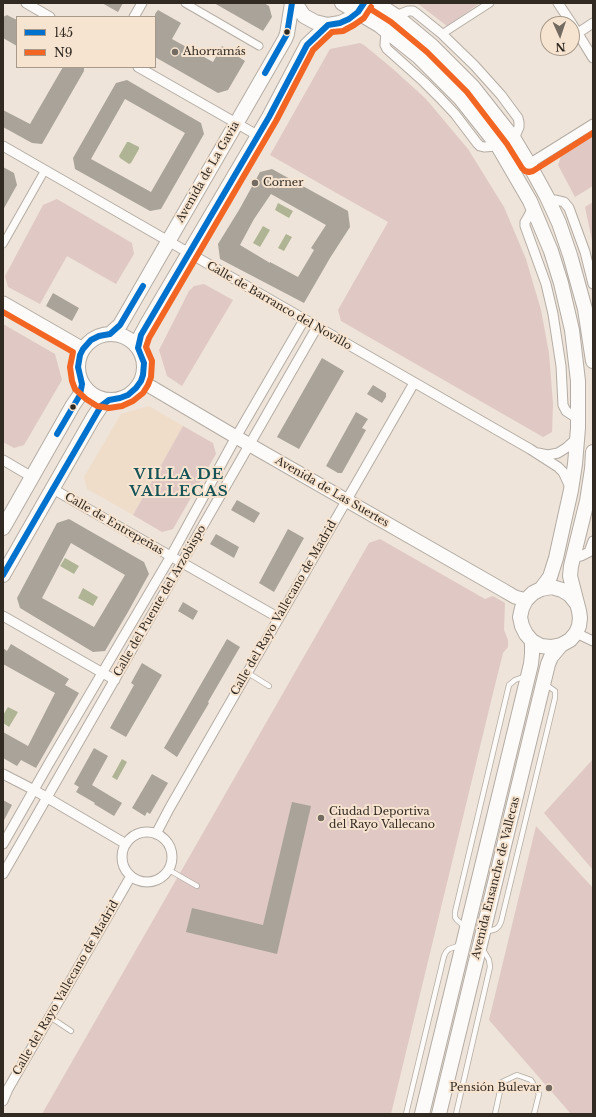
<!DOCTYPE html>
<html>
<head>
<meta charset="utf-8">
<style>
  body { margin:0 }
  #map { position:relative; width:596px; height:1117px; overflow:hidden; background:#eee4d9; font-family:"Libre Baskerville",serif }
  canvas { display:block }
  .frame { position:absolute; inset:0; border:4px solid #312a22; pointer-events:none }
  .legend { position:absolute; left:16px; top:16px; width:140px; height:52px; box-sizing:border-box; background:#f7e4d0; border:1px solid #a89a8a; margin:0; padding:5px 7px; list-style:none; font-size:12px; color:#312a22 }
  .legend li { display:flex; align-items:center; gap:8px; height:20px }
  .legend b { width:20px; border:1px solid #a89a8a }
  .north { position:absolute; left:540px; top:16px; width:40px; height:40px; box-sizing:border-box; background:#f7e4d0; border:1px solid #a89a8a; border-radius:50%; rotate:177deg; font-size:11px; font-weight:700; line-height:16px; text-align:center; color:#312a22 }
  .north::after { content:''; display:block; margin:auto; width:14px; height:18px; background:#736b62; clip-path:polygon(50% 0,100% 100%,50% 72%,0 100%) }
</style>
</head>
<body>
<div id="map">
<canvas width="596" height="1117"></canvas>
<div class="frame"></div>
<ul class="legend">
<li><b style="height:5px;background:#0072ce"></b>145</li>
<li><b style="height:5px;background:#f26522"></b>N9</li>
</ul>
<div class="north">N</div>
</div>
<script>
const ctx = document.querySelector('canvas').getContext('2d');
ctx.lineJoin = 'round';
function fill(path, color) { ctx.fillStyle = color; ctx.fill(path, 'evenodd'); }
const toPath = rows => new Path2D(rows.map(r => 'M' + r).join(''));
function trace(path, color, width, dash) { ctx.strokeStyle = color; ctx.lineWidth = width; ctx.lineCap = dash ? 'butt' : 'round'; ctx.setLineDash(dash || []); ctx.stroke(path); }
function label(font, color, halo, rows, align = 'center') {
  ctx.font = font + ' "Libre Baskerville",serif'; ctx.lineWidth = 4; ctx.setLineDash([]); ctx.textBaseline = 'middle'; ctx.strokeStyle = halo; ctx.fillStyle = color; for (const [text, x, y, turn = 0] of rows) {
    ctx.save(); ctx.translate(x, y); ctx.rotate((+turn || 0) * Math.PI / 180); ctx.textAlign = isNaN(turn) ? turn : align; if (halo) ctx.strokeText(text, 0, 0); ctx.fillText(text, 0, 0); ctx.restore();
  }
}
fill(toPath([
  [149,406,183,426,133,515,87,489,84,477,121,414]
]), '#efddca');
fill(toPath([
  [417,3,480,3,447,26],
  [360,43,364,45,393,69,426,99,468,149,504,207,526,259,541,310,549,353,553,404,552,432,543,437,341,321,338,310,388,222,347,199,270,155,330,49],
  [593,136,593,186,575,197,558,165,561,156],
  [57,199,132,243,134,254,116,284,67,256,40,304,8,287,5,276,43,205],
  [593,202,593,245,585,207],
  [204,284,233,300,182,386,167,376,159,350,189,291,194,286],
  [3,324,55,354,62,380,24,445,14,448,3,442],
  [183,426,213,443,216,454,173,529,162,532,133,515],
  [380,539,485,599,493,596,505,603,504,630,508,640,508,647,503,653,494,689,391,1114,42,1114,369,543],
  [593,759,593,870,544,813],
  [536,826,593,888,593,1114,571,1114,489,1020]
]), '#e0c8c4');
fill(toPath([
  [127,142,129,142,139,147,139,149,131,163,129,164,120,158,119,156],
  [278,203,293,211,289,218,275,210],
  [263,226,270,230,260,247,253,243],
  [286,234,292,237,284,251,278,248],
  [65,558,79,566,74,574,60,566],
  [83,588,98,597,93,606,78,598],
  [8,707,18,712,9,727,3,723,3,715],
  [122,759,127,762,117,780,112,777]
]), '#afb494');
fill(toPath([
  [102,3,123,3,118,12],
  [214,3,264,3,269,6,272,17,263,31],
  [158,10,181,23,172,39,213,62,222,46,245,61,228,90,218,93,155,57,155,14],
  [7,15,17,20,17,46,3,38,3,17],
  [63,67,84,67,84,71,42,144,32,143,3,127,3,110,30,124],
  [127,80,201,123,204,134,161,209,150,211,75,169,73,158,116,83],
  [125,99,185,133,151,192,91,159],
  [3,167,14,173,17,185,3,210],
  [272,169,348,211,350,227,330,258,304,303,220,259,218,244,239,210,260,172],
  [271,194,326,225,311,248,314,250,298,277,270,262,270,263,240,245,254,219],
  [53,293,79,308,72,321,46,306],
  [322,358,344,371,299,449,277,437],
  [373,385,386,393,386,397,382,403,367,394],
  [356,412,368,419,362,428,366,430,342,473,338,473,326,466],
  [237,500,260,513,254,523,231,510],
  [69,519,144,562,149,574,128,612,105,651,93,652,20,608,17,598,57,523],
  [71,543,125,575,94,627,42,598],
  [288,529,304,538,274,592,259,583],
  [216,534,239,547,234,558,210,544],
  [183,602,198,611,193,620,178,611],
  [227,639,240,647,208,702,209,703,177,757,164,748],
  [11,644,69,679,65,685,79,693,36,768,21,760,17,766,3,758,3,732,28,746,55,693,3,664,3,648,7,651],
  [142,663,162,675,126,737,110,728,134,685,131,683],
  [94,748,108,756,92,785,122,803,114,816,94,804,95,803,76,792,79,787,74,784],
  [152,774,168,783,150,814,147,812,145,816,132,808],
  [3,800,12,805,3,822],
  [292,802,311,806,277,954,186,932,192,908,263,925]
]), '#a9a39a');
const service = toPath([
  [248,673,269,686],
  [169,870,197,886],
  [465,927,457,920,455,917,455,912,509,685,515,680,526,676],
  [485,932,496,929,499,926,501,922,555,698,555,691,545,684],
  [50,1017,71,1031],
  [406,1114,444,956,446,952,449,949,461,945],
  [456,1114,490,967,489,960,485,953,482,950],
  [495,1114,502,1082,517,1075,531,1080,539,1094,534,1114]
]);
const pedestrian = toPath([
  [185,3,259,46],
  [442,34,490,3],
  [3,244,45,170]
]);
const minor = toPath([
  [26,3,50,17],
  [558,3,572,24],
  [396,16,408,11,413,11,416,13,442,34,474,65,501,95,518,118,519,122,519,127,514,139],
  [134,17,142,3],
  [572,24,593,58],
  [386,31,385,45,387,49,424,82,440,98,455,114,477,143,480,146,484,147,498,146],
  [578,33,593,23],
  [138,67,257,135],
  [3,146,530,449,558,467,563,472,571,489],
  [529,164,593,124],
  [549,201,556,200,564,202,569,208,585,252,593,284],
  [533,208,527,219,525,222,525,226,546,284,553,314,561,366,563,405,566,411,578,419],
  [538,453,548,455,558,453,566,448,577,438],
  [3,460,32,477],
  [53,489,279,618],
  [573,558,581,556,589,552,593,541],
  [3,616,115,680],
  [576,633,593,641],
  [3,774,34,790,126,844],
  '122 857a25 25 0 1 1 50 0a25 25 0 1 1-50 0Z',
  [156,834,169,809,414,383],
  [3,844,48,765,171,556,236,437,304,320],
  [3,874,317,327],
  [3,1101,8,1089,131,876]
]);
const secondary = toPath([
  [3,303,83,349],
  [141,381,236,437,503,590,515,597,526,600]
]);
const primary = toPath([
  [295,3,304,16,315,22,328,25,340,23,349,19,358,12,364,3],
  [342,3,379,25,419,57,460,98,498,146,530,201,551,251,561,283,572,330,578,381,578,428,575,464,571,490,556,558,550,577,541,589],
  [376,3,396,16,432,46,473,87,514,139,529,164,547,197,559,223,570,255,585,309,593,361],
  [110,334,120,325,285,39,287,34,292,3],
  '78 367a33 33 0 1 1 66 0a33 33 0 1 1-66 0Z',
  [138,348,141,335,147,324,269,117,307,45,328,25],
  [3,528,73,405,80,395,82,384],
  [3,575,93,418,101,406,109,400],
  [577,604,570,595,562,590,552,587,541,589,533,593,526,600,522,608,520,617,522,626,526,634,532,641,541,646,551,647,561,645,570,640,576,633,579,626,580,618,579,611,570,576,571,566,587,501,592,469,593,452],
  [422,1114,531,664,532,654,532,641],
  [439,1114,548,664,551,657,561,645]
]);
trace(service, '#b4aca4', 6);
trace(pedestrian, '#b4aca4', 9);
trace(minor, '#b4aca4', 11);
trace(secondary, '#b4aca4', 15);
trace(primary, '#b4aca4', 16);
trace(service, '#fcfbf9', 4.5);
trace(pedestrian, '#fcfbf9', 7);
trace(minor, '#fcfbf9', 9);
trace(secondary, '#fcfbf9', 13);
trace(primary, '#fcfbf9', 14);
trace(toPath([
  [265,73,287,34,292,3],
  [57,434,80,395,82,384,78,367,80,355,83,349,91,340,99,336,110,334,120,325,143,286],
  [3,575,101,406,109,400,120,398,128,395,136,388,141,381,143,375,144,363,138,348,141,335,269,117,307,45,328,25,340,23,349,19,358,12,364,3]
]), '#0072ce', 6);
trace(toPath([
  [372,10,391,22,427,52,467,92,507,144,522,168,525,171,529,172,533,171,593,133],
  [3,312,73,352,70,367,72,381,75,389,86,399,97,406,109,408,122,406,133,401,143,393,148,385,151,377,152,361,146,347,149,338,276,121,313,50,332,32,343,31,354,25,364,18,371,7]
]), '#f26522', 6);
for (const [x, y, r, color] of [
  [287,32,3.5,"#312a22"],
  [175,52,4,"#736b62"],
  [255,183,4,"#736b62"],
  [73,407,3.5,"#312a22"],
  [321,818,4,"#736b62"],
  [549,1088,4,"#736b62"]
]) { const dot = new Path2D(); dot.arc(x, y, r, 0, 2 * Math.PI); ctx.fillStyle = color; ctx.fill(dot); trace(dot, '#f7e4d0', 1.5); }
label('11px', '#312a22', '#f7e4d0', [
  ["Ahorramás",183,52],
  ["Corner",263,183],
  ["Ciudad Deportiva",329,812],
  ["del Rayo Vallecano",329,825],
  ["Pensión Bulevar",541,1088,"right"]
], 'left');
label('11px', '#312a22', '#f7e4d0', [
  ["Avenida de La Gavia",208,172,-60],
  ["Calle de Barranco del Novillo",279,306,30],
  ["Avenida de Las Suertes",332,492,30],
  ["Calle de Entrepeñas",114,524,30],
  ["Calle del Puente del Arzobispo",160,601,-60],
  ["Calle del Rayo Vallecano de Madrid",284,608,-60],
  ["Avenida Ensanche de Vallecas",496,878,-76],
  ["Calle del Rayo Vallecano de Madrid",66,988,-60]
]);
ctx.letterSpacing = '1px';
label('bold 15px', '#165356', '#f7e4d0', [
  ["VILLA DE",179,475],
  ["VALLECAS",179,492]
]);
ctx.letterSpacing = '0px';
</script>
</body>
</html>
